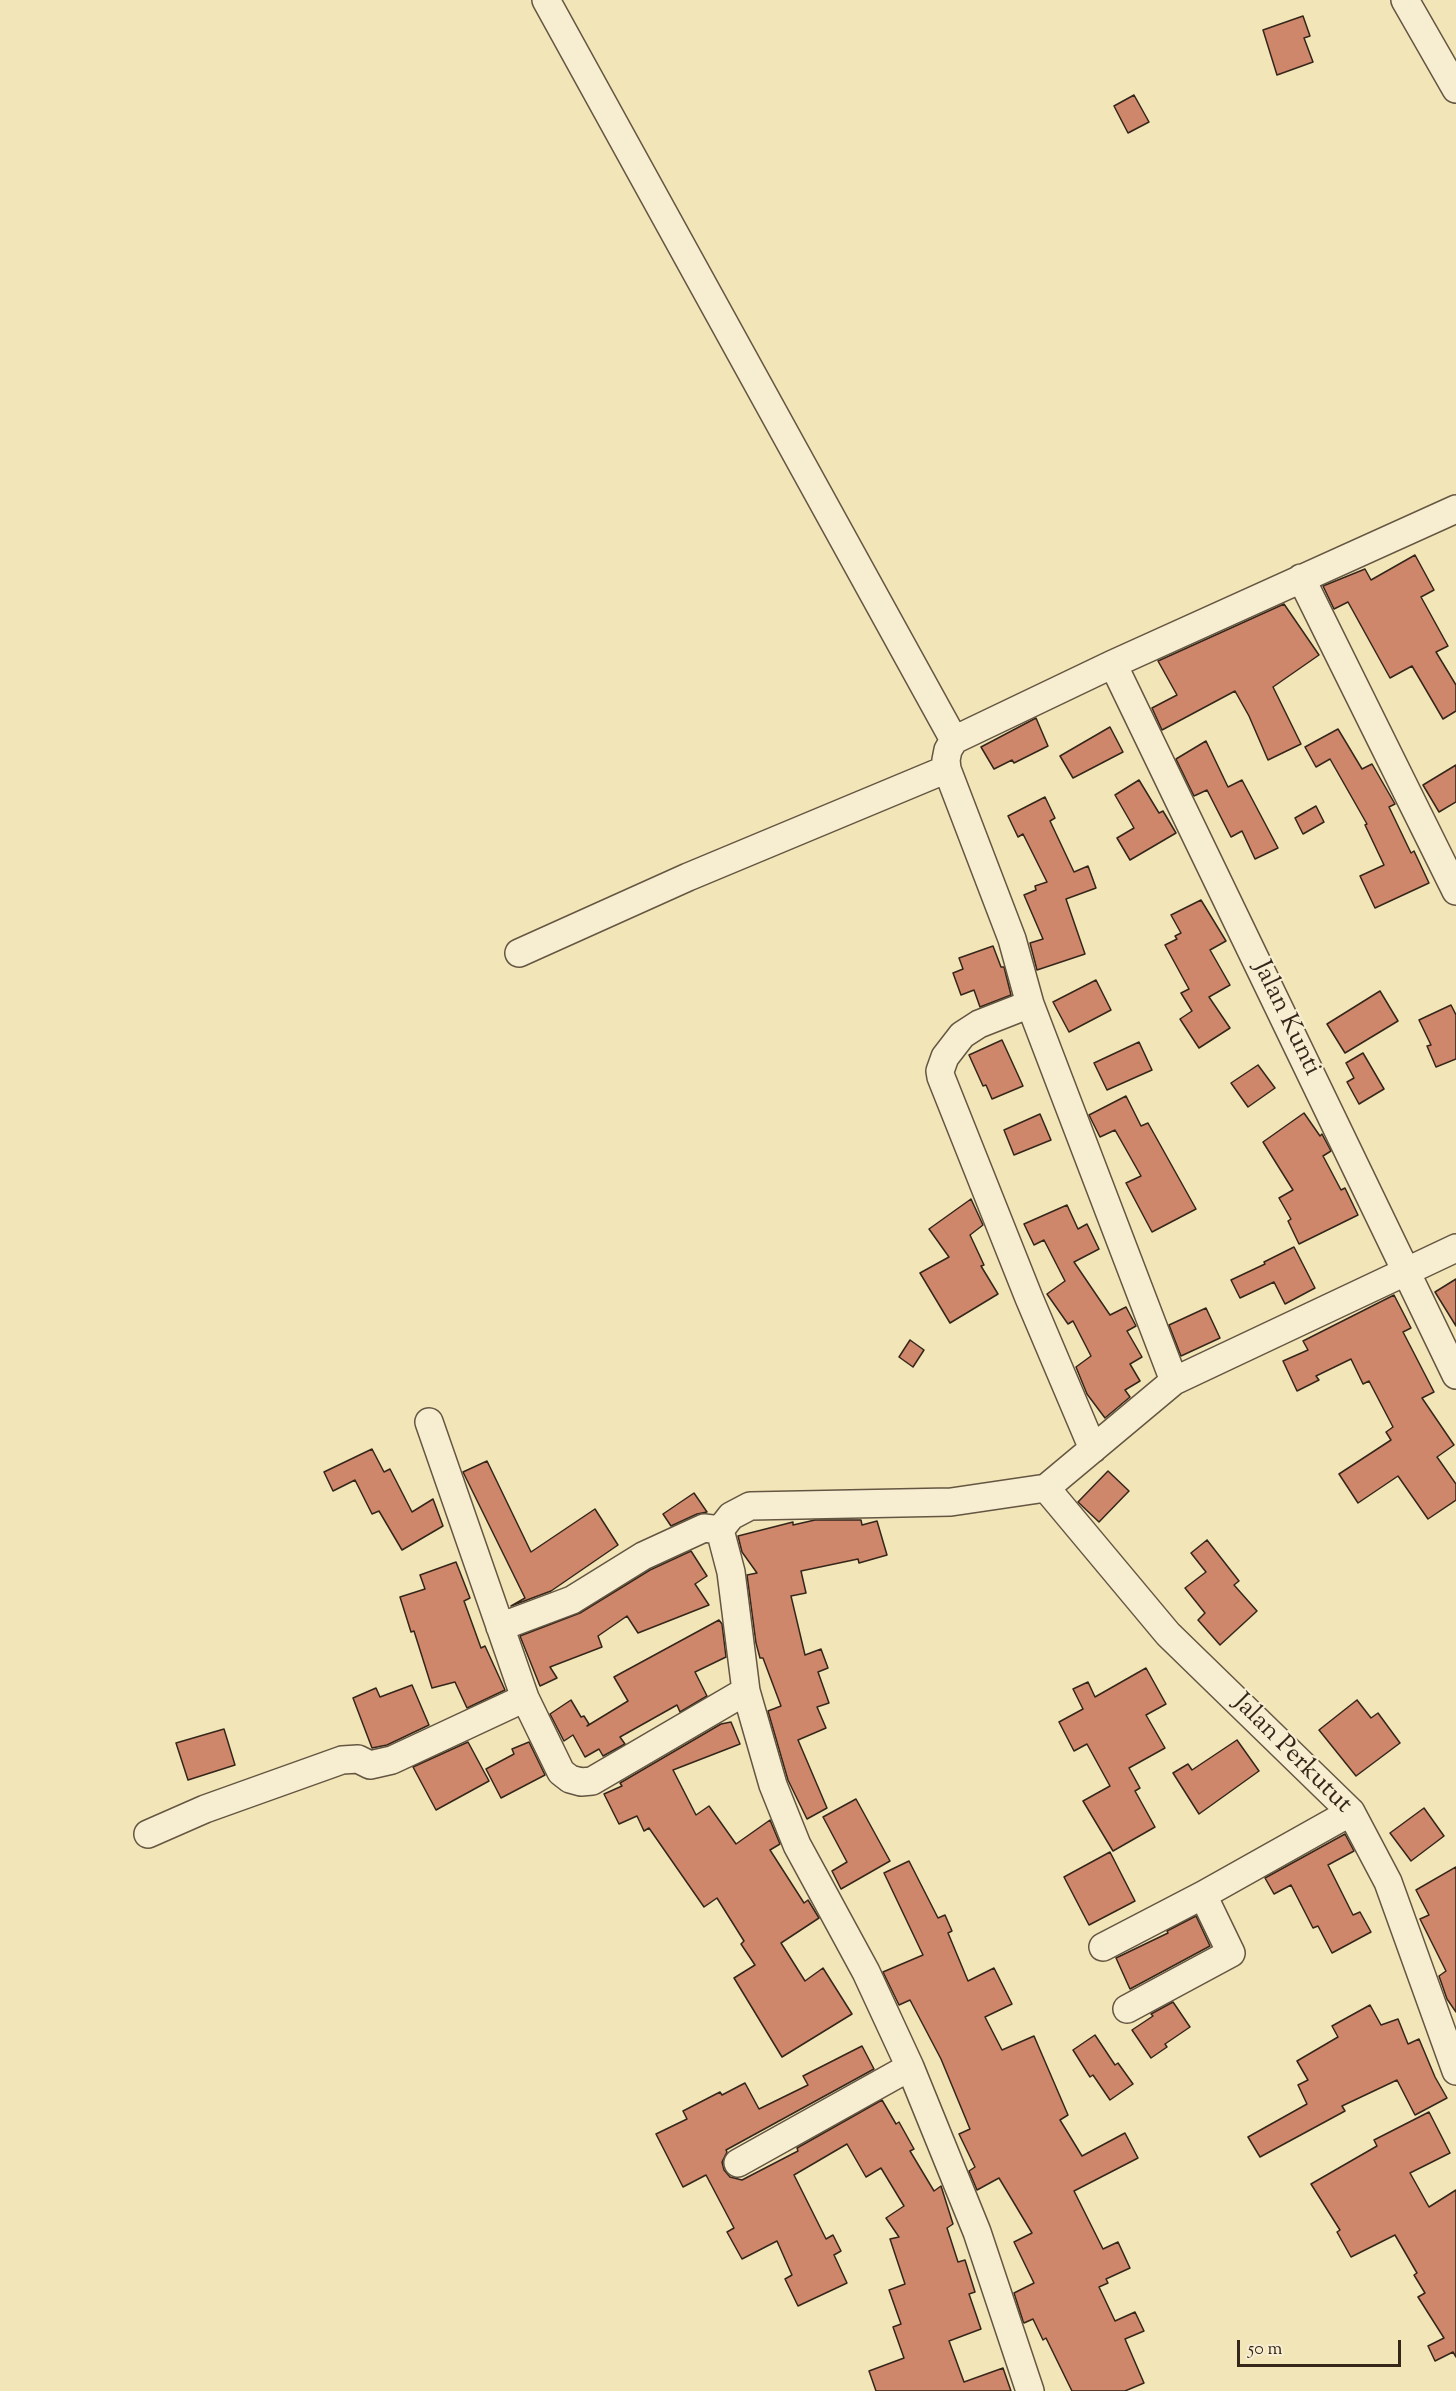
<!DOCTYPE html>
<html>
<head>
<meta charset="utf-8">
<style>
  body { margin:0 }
  #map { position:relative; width:1456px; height:2391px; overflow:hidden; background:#f2e5b8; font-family:"Sorts Mill Goudy",serif }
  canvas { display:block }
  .scale { position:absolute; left:1237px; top:2340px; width:164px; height:27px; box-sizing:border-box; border:3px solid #35261a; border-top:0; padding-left:8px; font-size:18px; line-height:21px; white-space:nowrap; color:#35261a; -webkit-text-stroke:4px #f7eed1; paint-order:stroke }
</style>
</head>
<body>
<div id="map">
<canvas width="1456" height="2391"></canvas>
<div class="scale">50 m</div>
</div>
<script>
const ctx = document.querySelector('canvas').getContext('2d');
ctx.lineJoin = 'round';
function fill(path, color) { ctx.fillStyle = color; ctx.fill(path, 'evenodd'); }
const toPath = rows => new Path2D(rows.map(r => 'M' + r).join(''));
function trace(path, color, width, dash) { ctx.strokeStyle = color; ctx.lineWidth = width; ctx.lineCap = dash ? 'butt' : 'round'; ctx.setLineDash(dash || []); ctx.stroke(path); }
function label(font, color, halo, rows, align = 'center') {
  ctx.font = font + ' "Sorts Mill Goudy",serif'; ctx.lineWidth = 4.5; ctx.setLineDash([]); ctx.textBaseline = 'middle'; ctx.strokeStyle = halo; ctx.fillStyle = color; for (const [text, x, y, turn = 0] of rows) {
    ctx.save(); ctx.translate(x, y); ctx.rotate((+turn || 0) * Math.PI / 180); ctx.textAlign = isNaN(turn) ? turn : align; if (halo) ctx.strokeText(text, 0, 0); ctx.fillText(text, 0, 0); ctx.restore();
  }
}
const building = toPath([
  [1303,16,1310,36,1304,38,1313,62,1277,75,1263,30,1303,16],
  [1134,95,1149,122,1128,133,1114,106,1134,95],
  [1415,555,1434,590,1421,597,1448,646,1436,652,1456,685,1456,711,1443,719,1412,666,1390,678,1348,602,1334,609,1323,586,1365,569,1371,580,1415,555],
  [1284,604,1319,655,1273,687,1301,744,1268,760,1249,716,1235,691,1162,730,1152,708,1177,695,1158,661,1284,604],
  [1036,718,1048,746,1014,763,1012,760,994,769,981,747,1036,718],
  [1110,727,1123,752,1073,778,1060,756,1110,727],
  [1338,729,1362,769,1372,764,1395,804,1389,807,1411,853,1414,851,1429,883,1375,908,1360,876,1384,865,1365,825,1367,824,1330,759,1316,767,1305,747,1338,729],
  [1206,741,1228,787,1242,780,1278,848,1255,859,1242,831,1231,837,1207,790,1194,796,1176,759,1206,741],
  [1456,765,1456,802,1439,812,1423,785,1456,765],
  [1139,780,1159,813,1163,811,1176,833,1130,860,1117,838,1134,828,1115,795,1139,780],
  [1045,797,1055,818,1050,821,1074,872,1088,866,1096,888,1066,899,1085,954,1037,970,1030,943,1043,939,1024,895,1036,890,1035,886,1047,882,1023,834,1018,837,1008,816,1045,797],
  [1316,806,1324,822,1303,834,1295,818,1316,806],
  [1201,900,1226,941,1210,950,1230,985,1209,997,1230,1028,1199,1048,1180,1019,1192,1011,1181,993,1189,989,1165,945,1177,939,1175,936,1181,933,1171,915,1201,900],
  [993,946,1001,967,1004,967,1011,995,980,1007,974,990,961,995,953,973,963,969,959,958,993,946],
  [1096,980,1111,1010,1069,1032,1053,1002,1096,980],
  [1380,991,1398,1021,1345,1053,1327,1024,1380,991],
  [1451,1005,1456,1015,1456,1059,1436,1067,1427,1046,1431,1045,1419,1020,1451,1005],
  [1002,1040,1023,1086,992,1099,986,1085,983,1086,969,1055,1002,1040],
  [1139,1042,1152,1070,1107,1090,1094,1063,1139,1042],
  [1363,1053,1384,1089,1359,1104,1347,1082,1354,1078,1346,1063,1363,1053],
  [1258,1065,1275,1088,1248,1107,1231,1083,1258,1065],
  [1126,1096,1141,1126,1148,1123,1196,1209,1152,1232,1126,1183,1141,1176,1115,1130,1100,1137,1089,1115,1126,1096],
  [1304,1113,1320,1136,1322,1134,1331,1151,1323,1156,1341,1190,1345,1188,1358,1215,1299,1244,1288,1221,1291,1219,1279,1198,1293,1190,1263,1142,1304,1113],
  [1040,1114,1051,1140,1014,1155,1004,1130,1040,1114],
  [971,1199,983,1225,970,1235,984,1265,981,1266,998,1294,950,1323,920,1273,949,1257,929,1229,971,1199],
  [1067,1205,1078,1229,1087,1224,1099,1249,1074,1262,1110,1315,1126,1307,1136,1326,1127,1331,1142,1357,1130,1364,1140,1381,1125,1390,1130,1397,1105,1418,1087,1394,1076,1367,1091,1356,1073,1321,1068,1324,1047,1294,1065,1281,1044,1240,1034,1245,1024,1224,1067,1205],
  [1294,1247,1315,1288,1285,1304,1274,1282,1240,1298,1231,1280,1265,1264,1264,1262,1294,1247],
  [1456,1279,1456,1326,1435,1292,1456,1279],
  [1394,1295,1411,1328,1403,1332,1434,1392,1422,1398,1454,1445,1437,1457,1456,1484,1456,1500,1428,1519,1398,1476,1358,1503,1339,1474,1391,1440,1386,1432,1393,1427,1369,1381,1363,1384,1351,1359,1316,1376,1319,1380,1297,1391,1283,1361,1308,1350,1303,1341,1394,1295],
  [1206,1308,1220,1338,1181,1356,1169,1325,1206,1308],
  [910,1340,924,1350,913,1367,899,1357,910,1340],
  [372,1449,384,1472,390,1469,412,1512,433,1499,443,1526,402,1550,379,1511,372,1514,355,1480,333,1491,324,1472,372,1449],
  [487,1461,531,1552,595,1509,618,1545,551,1591,511,1606,525,1598,463,1472,487,1461],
  [1108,1471,1129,1491,1099,1522,1078,1502,1108,1471],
  [694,1493,707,1512,697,1514,671,1526,663,1514,694,1493],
  [815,1520,861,1520,862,1525,877,1521,887,1555,859,1563,858,1559,801,1571,806,1593,791,1596,805,1655,821,1649,828,1668,818,1672,829,1703,817,1707,826,1728,798,1740,827,1808,807,1819,788,1780,768,1711,781,1706,763,1658,760,1658,756,1643,747,1575,757,1573,742,1552,738,1536,793,1522,793,1525,815,1520],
  [1207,1540,1239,1581,1234,1585,1257,1611,1220,1645,1198,1620,1205,1613,1185,1588,1206,1572,1191,1553,1207,1540],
  [691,1551,707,1576,695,1584,709,1605,638,1633,627,1616,598,1636,602,1647,550,1667,557,1678,540,1686,520,1636,580,1613,650,1570,691,1551],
  [456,1562,470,1598,464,1601,481,1648,485,1646,505,1690,467,1708,455,1682,432,1688,414,1631,411,1632,400,1597,425,1589,420,1575,456,1562],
  [719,1620,722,1624,726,1657,695,1672,707,1696,680,1712,677,1705,620,1737,625,1744,603,1756,599,1749,585,1757,573,1735,564,1741,550,1714,571,1700,581,1717,584,1716,589,1724,587,1726,628,1701,614,1677,719,1620],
  [1146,1668,1166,1704,1146,1715,1165,1748,1129,1768,1140,1788,1135,1791,1155,1827,1113,1851,1083,1801,1110,1786,1087,1744,1074,1751,1059,1722,1083,1709,1073,1689,1088,1682,1095,1697,1146,1668],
  [412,1685,429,1725,387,1745,372,1748,353,1698,376,1688,380,1697,412,1685],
  [1357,1700,1371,1718,1378,1713,1400,1743,1356,1776,1319,1730,1357,1700],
  [731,1722,740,1744,673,1770,696,1815,709,1806,736,1844,770,1820,780,1844,770,1850,804,1903,808,1900,819,1918,781,1943,805,1981,823,1968,852,2014,782,2057,734,1978,755,1965,741,1944,744,1941,717,1898,704,1907,649,1828,644,1831,637,1816,619,1824,604,1794,622,1786,620,1783,721,1724,731,1722],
  [224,1729,235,1765,188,1780,176,1743,224,1729],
  [1237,1740,1259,1771,1199,1814,1173,1773,1188,1764,1192,1770,1237,1740],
  [468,1742,489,1781,436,1810,413,1767,468,1742],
  [529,1742,545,1775,501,1798,486,1769,514,1754,512,1749,529,1742],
  [856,1799,890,1861,841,1889,832,1871,847,1862,823,1817,856,1799],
  [1424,1808,1444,1836,1411,1861,1390,1833,1424,1808],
  [1345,1834,1354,1851,1328,1865,1353,1915,1360,1912,1371,1932,1332,1953,1318,1926,1313,1928,1291,1885,1274,1894,1265,1878,1345,1834],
  [1110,1852,1135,1901,1089,1925,1064,1877,1110,1852],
  [909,1861,938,1918,945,1915,952,1931,948,1933,968,1981,994,1968,1012,2004,985,2017,1002,2050,1034,2036,1068,2115,1060,2120,1082,2156,1125,2133,1138,2158,1074,2191,1103,2249,1118,2242,1130,2268,1106,2279,1108,2283,1099,2287,1115,2321,1135,2312,1144,2331,1125,2339,1144,2383,1125,2391,1072,2391,1046,2338,1043,2340,1033,2319,1024,2323,1023,2321,1014,2293,1034,2283,1014,2242,1032,2233,999,2178,977,2190,969,2171,975,2167,959,2134,970,2129,941,2059,910,2000,899,2005,883,1972,923,1955,884,1873,909,1861],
  [1456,1867,1456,2012,1447,1999,1439,1976,1446,1971,1420,1919,1429,1915,1416,1890,1456,1867],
  [1196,1916,1210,1946,1130,1989,1116,1958,1168,1933,1167,1931,1196,1916],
  [1173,2002,1190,2027,1165,2044,1167,2047,1151,2058,1132,2030,1153,2016,1151,2014,1173,2002],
  [1370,2005,1381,2025,1398,2019,1408,2044,1419,2039,1435,2077,1447,2098,1415,2115,1397,2080,1342,2106,1345,2111,1260,2157,1248,2137,1307,2104,1298,2085,1308,2080,1297,2061,1338,2037,1332,2026,1370,2005],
  [1095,2035,1115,2065,1118,2063,1133,2084,1110,2100,1093,2075,1090,2077,1073,2050,1095,2035],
  [862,2046,874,2069,726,2150,727,2152,722,2162,724,2170,730,2177,742,2180,798,2151,797,2148,882,2100,896,2124,899,2122,914,2149,910,2151,934,2191,941,2186,953,2224,947,2228,958,2262,965,2260,975,2292,969,2294,981,2329,949,2341,964,2382,1003,2368,1011,2391,876,2391,869,2371,904,2358,893,2327,901,2324,889,2290,905,2284,890,2239,899,2237,886,2218,904,2206,881,2168,866,2177,847,2144,794,2175,826,2239,833,2235,841,2251,834,2255,847,2283,798,2306,785,2279,792,2275,777,2241,742,2259,727,2232,734,2228,706,2175,683,2187,656,2134,687,2119,683,2111,720,2092,722,2095,745,2083,759,2109,808,2085,803,2076,862,2046],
  [1429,2112,1450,2153,1410,2173,1429,2207,1456,2190,1456,2357,1453,2352,1435,2361,1428,2346,1444,2338,1418,2297,1425,2293,1414,2275,1417,2273,1395,2235,1351,2257,1337,2232,1340,2230,1311,2184,1377,2146,1374,2140,1429,2112]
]);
fill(building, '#cf876c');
trace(building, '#35261a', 1.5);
const minor = toPath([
  [546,0,954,740],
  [1405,0,1456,89],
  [1301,578,1456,891],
  [1113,664,1456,1375],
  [519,953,688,877,947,769],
  [1030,1004,979,1024,962,1035,945,1057,940,1071,941,1077,1029,1298,1093,1449],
  [1174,1381,1030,1004,1012,939,947,769,946,760,948,750,954,740,1113,664,1456,509],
  [429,1422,525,1698,561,1772,570,1779,581,1782,592,1781,746,1691],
  [1046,1488,1168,1634,1351,1812,1388,1882,1456,2071],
  [500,1627,572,1600,643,1556,704,1528,720,1530],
  [148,1834,205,1809,342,1760,358,1759,370,1765,392,1760,525,1698],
  [1203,1895,1351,1812],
  [1103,1947,1203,1895,1231,1953,1127,2009],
  [738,2163,910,2067],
  [1030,2391,977,2232,910,2067,866,1972,797,1845,773,1785,746,1691,731,1572,720,1530,731,1516,750,1506,951,1502,1046,1488,1174,1381,1456,1248]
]);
trace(minor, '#645642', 30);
trace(minor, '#f7eed1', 27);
label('26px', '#35261a', '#f7eed1', [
  ["Jalan Kunti",1285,1019,64],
  ["Jalan Perkutut",1291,1755,45]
]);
</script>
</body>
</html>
